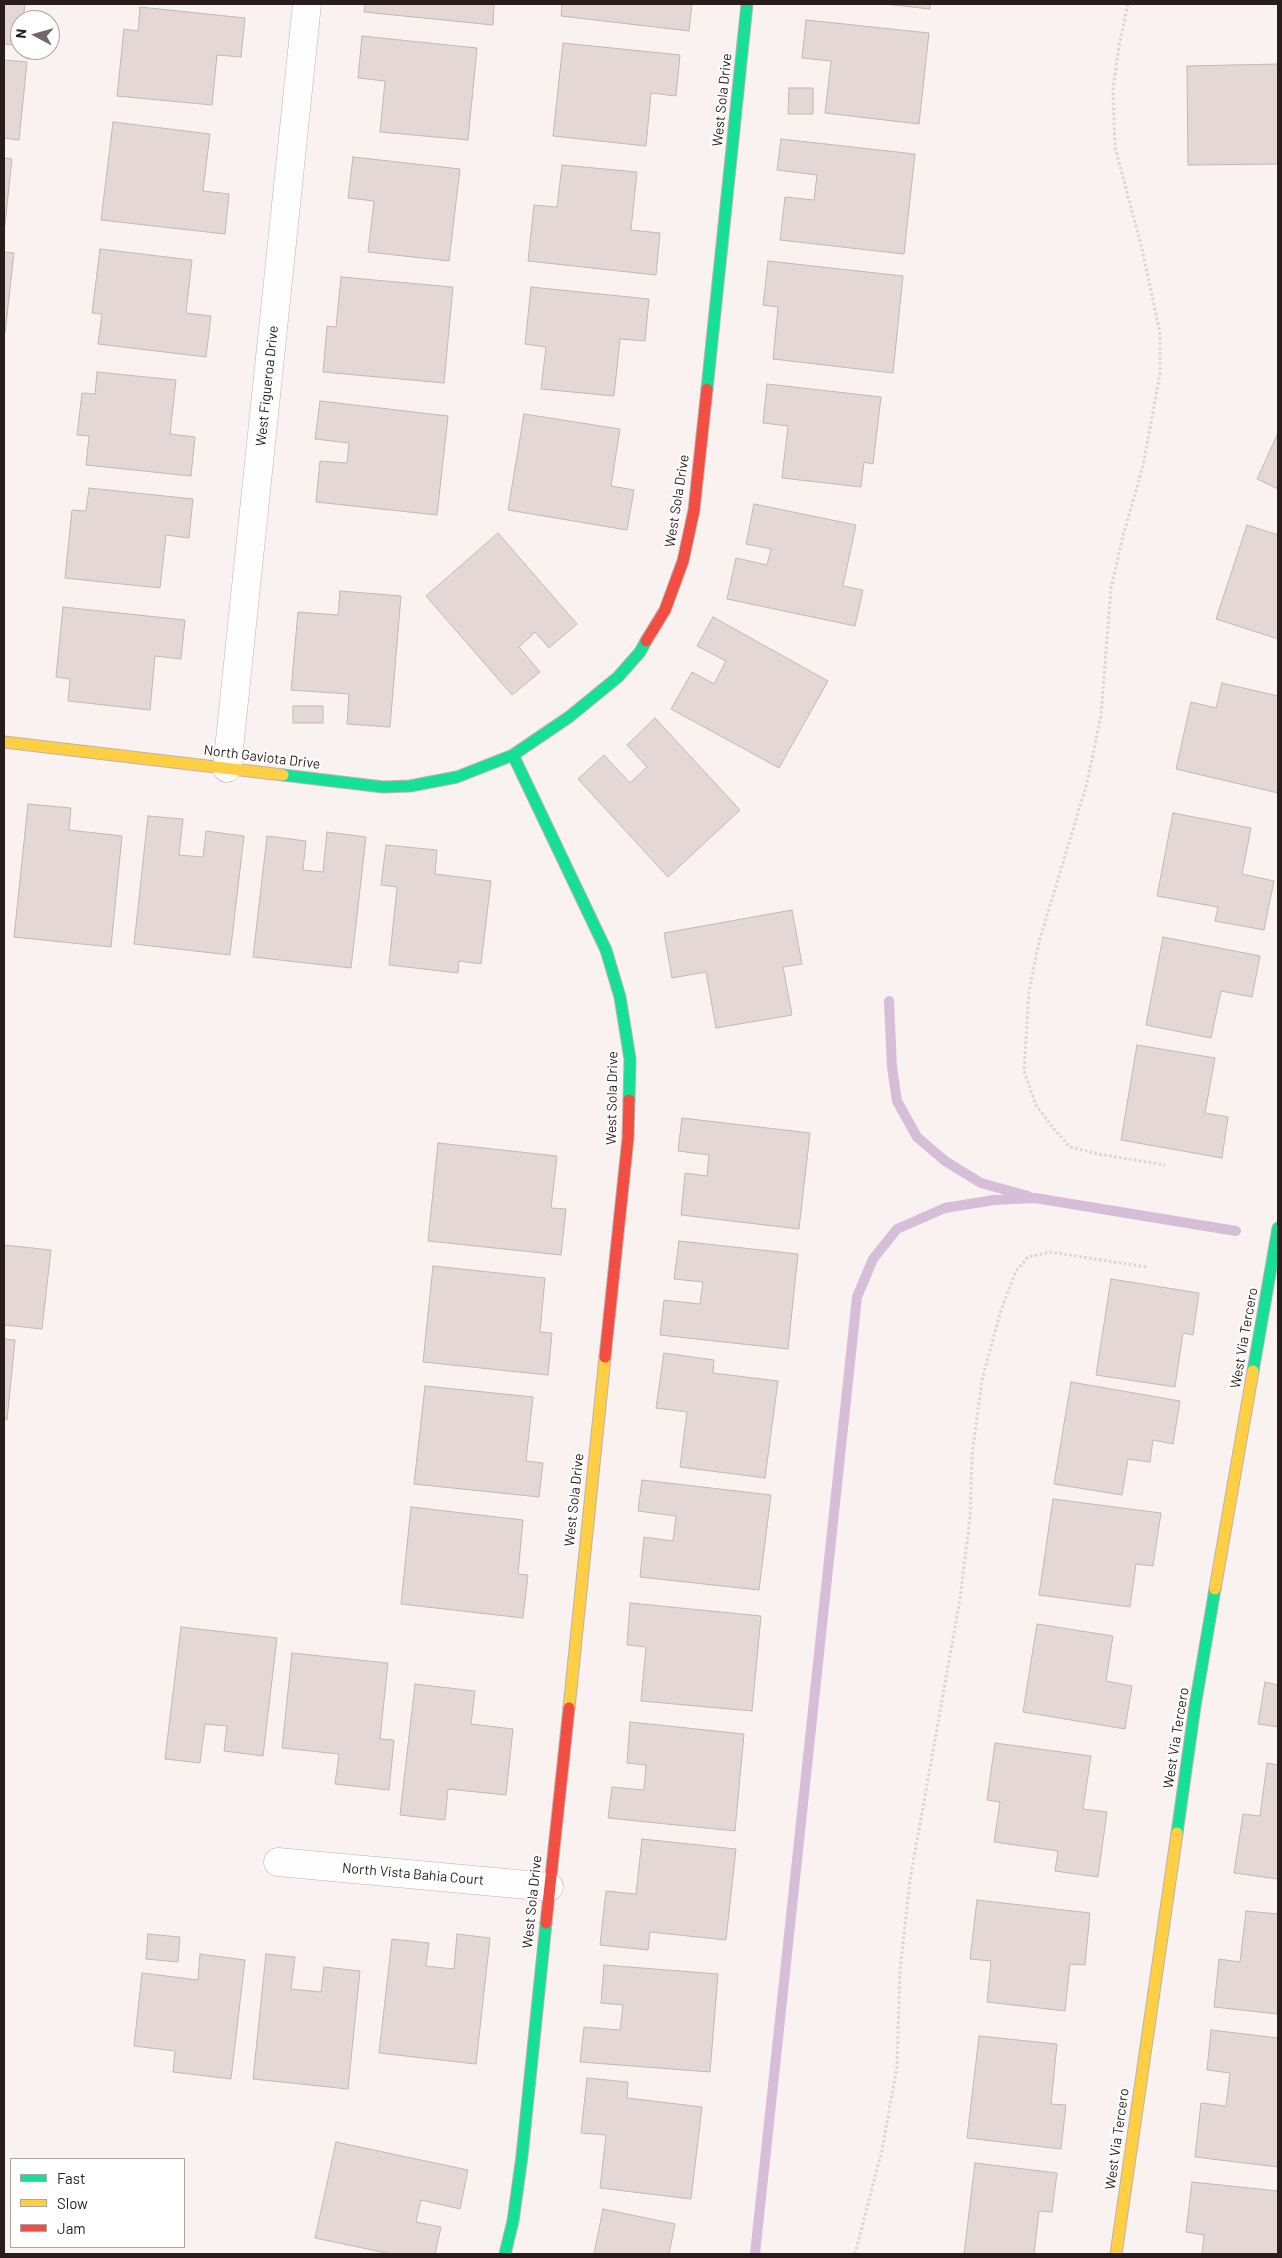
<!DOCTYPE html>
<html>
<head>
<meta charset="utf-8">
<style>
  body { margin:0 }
  #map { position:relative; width:1282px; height:2258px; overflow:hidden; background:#faf1f1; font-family:Barlow,sans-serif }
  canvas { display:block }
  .frame { position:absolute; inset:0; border:5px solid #2a1b1c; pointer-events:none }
  .legend { position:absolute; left:10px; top:2158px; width:175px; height:90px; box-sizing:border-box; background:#fff; border:1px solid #aaa4a4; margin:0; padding:6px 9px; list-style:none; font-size:15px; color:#2a1b1c }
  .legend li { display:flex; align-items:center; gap:10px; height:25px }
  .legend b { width:25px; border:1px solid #aaa4a4 }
  .north { position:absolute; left:10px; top:10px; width:50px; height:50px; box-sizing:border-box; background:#fff; border:1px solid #aaa4a4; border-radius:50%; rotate:276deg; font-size:14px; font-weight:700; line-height:20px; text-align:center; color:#2a1b1c }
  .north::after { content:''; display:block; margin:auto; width:18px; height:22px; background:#736667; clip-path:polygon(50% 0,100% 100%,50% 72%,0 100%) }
</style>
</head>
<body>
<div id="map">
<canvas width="1282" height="2258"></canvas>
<div class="frame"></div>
<ul class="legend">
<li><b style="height:6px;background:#16e098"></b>Fast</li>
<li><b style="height:6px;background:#ffcf43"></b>Slow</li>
<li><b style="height:6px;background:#f24e42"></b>Jam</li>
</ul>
<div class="north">N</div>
</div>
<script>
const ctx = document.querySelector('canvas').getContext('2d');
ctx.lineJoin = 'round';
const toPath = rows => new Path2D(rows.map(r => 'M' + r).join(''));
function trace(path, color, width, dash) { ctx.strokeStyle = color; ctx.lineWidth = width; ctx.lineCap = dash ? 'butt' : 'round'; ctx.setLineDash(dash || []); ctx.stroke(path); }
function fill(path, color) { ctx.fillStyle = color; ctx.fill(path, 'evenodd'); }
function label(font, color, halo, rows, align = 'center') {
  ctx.font = font + ' Barlow,sans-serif'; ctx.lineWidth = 4; ctx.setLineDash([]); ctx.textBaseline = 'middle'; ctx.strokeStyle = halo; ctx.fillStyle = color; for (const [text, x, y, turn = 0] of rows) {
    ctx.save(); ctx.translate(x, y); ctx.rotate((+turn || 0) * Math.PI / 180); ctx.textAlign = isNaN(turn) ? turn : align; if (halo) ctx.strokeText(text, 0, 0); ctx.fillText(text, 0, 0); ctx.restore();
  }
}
trace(toPath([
  [889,1001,892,1067,897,1101,917,1137,945,1161,981,1183,1028,1196],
  [755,2254,857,1297,873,1259,897,1229,945,1208,994,1200,1035,1198,1236,1231]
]), '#d6bdd8', 10);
const building = toPath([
  [4,4,25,4,23,20,20,20,20,46,4,44,4,4],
  [365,4,494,4,493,25,364,12,365,4],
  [562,4,692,4,689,31,561,16,562,4],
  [885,4,930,4,930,9,885,4],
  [140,7,245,18,241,57,217,55,212,105,117,96,124,29,138,31,140,7],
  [806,20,929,33,919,124,825,113,831,61,802,58,806,20],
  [362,36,477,48,468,140,380,132,385,81,358,78,362,36],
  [563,43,680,55,676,96,651,93,646,146,553,136,563,43],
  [4,60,27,62,19,140,4,138,4,60],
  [1278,64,1278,164,1188,165,1187,66,1278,64],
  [789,88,813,88,813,114,788,114,789,88],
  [113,122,210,134,203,191,229,194,225,234,101,220,113,122],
  [781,139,915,154,904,254,780,240,785,197,814,200,817,175,777,170,781,139],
  [353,157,460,169,449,261,368,252,374,201,348,198,353,157],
  [4,158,12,159,4,233,4,158],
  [562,165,637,172,631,230,660,233,656,275,528,261,534,205,557,207,562,165],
  [100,249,192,260,186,313,211,316,206,357,98,344,102,314,92,313,100,249],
  [4,252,14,253,5,333,4,333,4,252],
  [768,261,903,276,893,373,773,359,778,307,763,305,768,261],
  [341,277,453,287,444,383,323,372,327,326,336,327,341,277],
  [531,287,649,299,645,341,620,339,614,396,541,389,546,347,525,344,531,287],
  [97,372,176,380,170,434,195,437,191,476,86,465,89,436,77,435,82,393,95,394,97,372],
  [767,384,881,397,873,464,864,462,861,487,782,478,788,426,763,423,767,384],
  [320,401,448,416,437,515,316,502,320,461,347,463,349,443,315,439,320,401],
  [524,414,620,429,611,486,634,490,627,530,508,510,524,414],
  [1278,433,1278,489,1257,479,1278,433],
  [89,488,193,499,189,538,166,535,160,588,65,578,72,510,86,511,89,488],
  [754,504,856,525,843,586,863,590,855,626,727,599,736,558,767,565,771,549,746,544,754,504],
  [1247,525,1278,535,1278,639,1216,619,1247,525],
  [498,533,577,624,549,648,535,632,519,647,540,672,512,695,426,596,498,533],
  [340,591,401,596,390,727,347,724,349,694,291,690,298,612,338,615,340,591],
  [63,607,185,620,181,659,155,656,150,710,68,701,70,679,56,677,63,607],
  [713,617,828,681,779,768,671,709,692,672,714,684,726,661,697,646,713,617],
  [1222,683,1278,696,1278,793,1176,769,1191,702,1216,708,1222,683],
  [293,706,323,706,323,723,293,723,293,706],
  [655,718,740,810,668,877,578,779,604,755,630,783,647,767,627,745,655,718],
  [28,804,71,808,69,830,122,836,111,947,14,937,28,804],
  [1173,813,1251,828,1242,874,1274,881,1264,930,1215,921,1218,907,1157,896,1173,813],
  [148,816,183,819,179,855,203,857,206,831,244,836,230,955,134,944,148,816],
  [327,832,366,837,351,968,253,957,267,836,306,841,303,870,323,872,327,832],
  [386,845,437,850,435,874,491,881,481,964,459,961,458,973,389,965,397,887,381,885,386,845],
  [792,910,802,964,783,967,792,1015,716,1028,706,972,672,978,664,933,792,910],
  [1163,937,1260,956,1252,997,1221,991,1211,1038,1146,1025,1163,937],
  [1137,1045,1215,1058,1205,1113,1228,1117,1222,1158,1121,1140,1137,1045],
  [682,1118,810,1133,799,1229,681,1215,685,1173,707,1176,709,1155,678,1151,682,1118],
  [438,1143,557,1156,551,1208,566,1209,561,1255,428,1241,438,1143],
  [679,1241,798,1254,788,1349,660,1335,664,1300,700,1304,703,1282,674,1279,679,1241],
  [4,1245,51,1250,42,1329,4,1325,4,1245],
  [433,1266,545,1278,540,1332,552,1333,548,1375,423,1362,433,1266],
  [1111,1279,1199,1293,1193,1335,1183,1333,1175,1387,1096,1375,1111,1279],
  [4,1339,15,1340,7,1420,4,1419,4,1339],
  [664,1353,714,1360,713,1373,778,1381,765,1478,680,1467,687,1412,656,1408,664,1353],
  [1071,1382,1180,1401,1173,1444,1153,1440,1150,1462,1128,1459,1122,1495,1054,1484,1071,1382],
  [425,1386,533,1397,526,1461,543,1463,539,1497,414,1484,425,1386],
  [642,1480,771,1495,759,1590,640,1577,644,1537,673,1541,676,1516,638,1511,642,1480],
  [1053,1499,1161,1513,1153,1566,1136,1564,1130,1607,1039,1595,1053,1499],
  [411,1507,523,1520,518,1574,528,1575,523,1618,401,1604,411,1507],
  [630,1603,761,1616,752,1711,641,1701,646,1647,627,1645,630,1603],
  [1037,1624,1113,1636,1106,1681,1132,1686,1125,1729,1023,1712,1037,1624],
  [181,1627,277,1638,263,1756,224,1751,227,1726,205,1724,200,1763,165,1759,181,1627],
  [292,1653,388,1663,380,1739,394,1740,389,1790,335,1784,339,1754,282,1748,292,1653],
  [1265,1682,1278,1685,1278,1727,1258,1724,1265,1682],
  [415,1684,475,1691,471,1724,513,1729,506,1795,448,1789,445,1820,400,1815,415,1684],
  [630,1722,744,1734,735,1831,608,1818,612,1787,644,1790,646,1765,627,1763,630,1722],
  [995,1743,1091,1756,1083,1809,1107,1812,1098,1877,1055,1871,1058,1851,994,1842,1000,1802,987,1800,995,1743],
  [1267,1763,1278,1765,1278,1879,1234,1873,1243,1814,1260,1816,1267,1763],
  [642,1839,736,1849,726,1940,650,1932,648,1950,600,1945,606,1891,636,1894,642,1839],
  [977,1900,1090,1913,1085,1965,1070,1964,1065,2011,987,2002,991,1961,970,1959,977,1900],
  [1246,1911,1278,1914,1278,2014,1214,2007,1219,1959,1240,1962,1246,1911],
  [148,1934,180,1937,178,1962,146,1959,148,1934],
  [457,1934,490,1938,476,2064,379,2053,392,1939,429,1943,426,1966,454,1969,457,1934],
  [200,1954,245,1960,231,2079,173,2072,175,2051,134,2046,142,1973,198,1980,200,1954],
  [266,1954,295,1957,291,1989,321,1992,324,1967,360,1971,348,2089,253,2079,266,1954],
  [604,1965,718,1974,710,2072,580,2062,584,2027,620,2030,623,2005,601,2003,604,1965],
  [1211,2030,1278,2038,1278,2167,1195,2157,1201,2103,1226,2106,1230,2073,1207,2070,1211,2030],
  [979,2036,1057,2044,1051,2104,1066,2105,1061,2149,967,2138,979,2036],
  [587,2078,628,2082,627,2098,702,2107,691,2199,600,2188,606,2135,581,2133,587,2078],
  [336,2142,468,2170,460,2209,421,2200,416,2222,441,2227,435,2254,391,2254,315,2238,336,2142],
  [975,2163,1057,2173,1052,2212,1039,2211,1034,2254,964,2254,975,2163],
  [1192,2182,1278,2191,1278,2254,1202,2254,1204,2235,1186,2232,1192,2182],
  [603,2209,675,2224,669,2254,594,2254,603,2209]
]);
fill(building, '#e5d7d3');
trace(building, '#c2b8b5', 1);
const street = toPath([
  [227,768,307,4],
  [278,1862,549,1887]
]);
const fast = toPath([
  [707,389,747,4],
  [513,755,606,950,620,997,630,1059,629,1100],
  [283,775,383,787,410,786,457,777,513,755,569,717,618,677,640,652,646,641],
  [1253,1371,1278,1228],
  [1177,1833,1195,1706,1215,1589],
  [505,2254,513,2221,522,2156,546,1923]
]);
const slow = toPath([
  [4,742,283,775],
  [1215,1589,1253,1371],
  [569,1708,605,1357],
  [1116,2254,1177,1833]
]);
const jam = toPath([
  [646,641,665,610,683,561,694,510,707,389],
  [605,1357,628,1138,629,1100],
  [546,1923,569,1708]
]);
trace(street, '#bcb2b2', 29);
trace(fast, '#bcb2b2', 13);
trace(slow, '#bcb2b2', 13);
trace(jam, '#bcb2b2', 13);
trace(toPath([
  [1128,4,1119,46,1113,89,1115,147,1142,249,1160,333,1160,374,1143,466,1123,536,1111,588,1101,715,1087,783,1039,942,1029,991,1024,1071,1036,1105,1053,1128,1070,1147,1098,1154,1165,1165],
  [855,2254,882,2150,897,2067,900,1970,910,1880,960,1599,970,1517,972,1455,982,1380,1001,1310,1016,1271,1028,1257,1050,1252,1147,1267]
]), '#d9d6d6', 3, [2.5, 2.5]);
trace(street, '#fefdfd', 28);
trace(fast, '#16e098', 11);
trace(slow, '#ffcf43', 11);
trace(jam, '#f24e42', 11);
label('14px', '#2a1b1c', '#fff', [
  ["West Sola Drive",722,100,-84],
  ["West Figueroa Drive",267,386,-84],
  ["West Sola Drive",677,501,-81],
  ["North Gaviota Drive",262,757,7],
  ["West Sola Drive",612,1098,-89],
  ["West Via Tercero",1244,1338,-80],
  ["West Sola Drive",574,1500,-84],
  ["West Via Tercero",1176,1738,-81],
  ["North Vista Bahia Court",413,1874,5],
  ["West Sola Drive",532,1902,-84],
  ["West Via Tercero",1117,2139,-82]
]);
</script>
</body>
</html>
